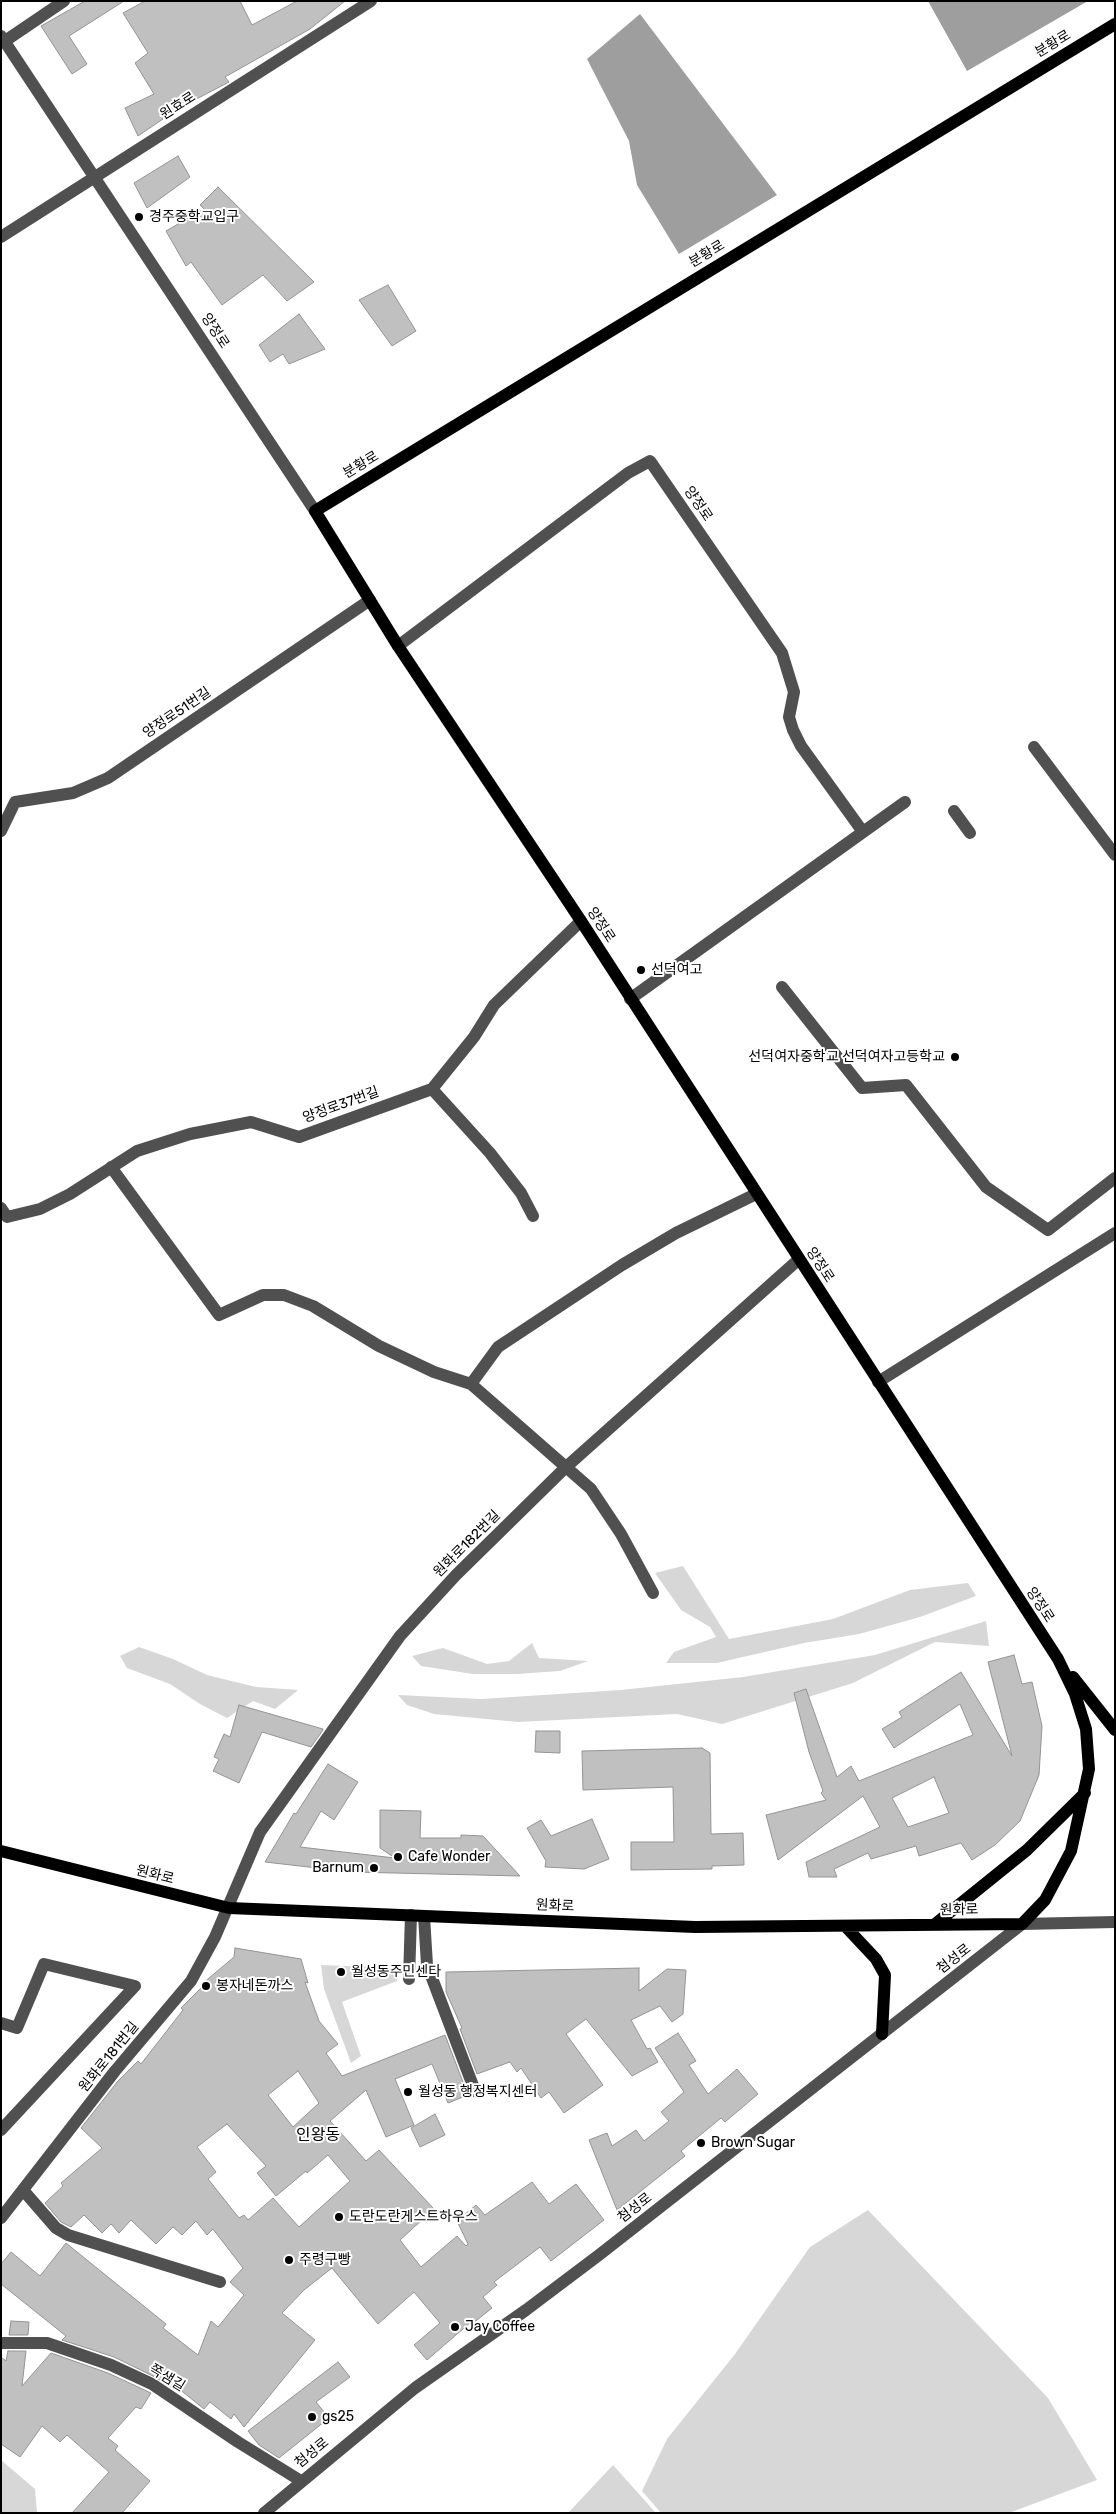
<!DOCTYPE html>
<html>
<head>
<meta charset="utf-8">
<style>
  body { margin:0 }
  #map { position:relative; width:1116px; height:2514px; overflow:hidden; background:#fff; font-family:Rubik,sans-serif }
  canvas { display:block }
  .frame { position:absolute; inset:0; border:2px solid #000; pointer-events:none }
</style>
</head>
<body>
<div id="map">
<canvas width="1116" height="2514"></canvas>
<div class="frame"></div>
</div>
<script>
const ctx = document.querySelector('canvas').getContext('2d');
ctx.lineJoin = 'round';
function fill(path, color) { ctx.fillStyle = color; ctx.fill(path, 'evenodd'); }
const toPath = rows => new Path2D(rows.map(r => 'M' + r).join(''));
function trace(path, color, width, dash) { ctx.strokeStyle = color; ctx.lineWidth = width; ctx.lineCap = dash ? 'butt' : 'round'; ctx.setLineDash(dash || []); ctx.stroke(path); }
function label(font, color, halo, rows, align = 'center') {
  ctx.font = font + ' Rubik,"Noto Sans KR",sans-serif'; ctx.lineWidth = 4; ctx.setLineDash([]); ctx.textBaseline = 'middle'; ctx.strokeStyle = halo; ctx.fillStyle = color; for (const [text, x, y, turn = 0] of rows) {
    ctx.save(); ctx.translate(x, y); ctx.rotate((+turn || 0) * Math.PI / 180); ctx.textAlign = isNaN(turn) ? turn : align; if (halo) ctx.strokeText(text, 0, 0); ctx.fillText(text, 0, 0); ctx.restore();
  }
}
fill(toPath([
  [683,1566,729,1639,833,1619,910,1590,968,1583,976,1596,920,1617,859,1634,804,1643,717,1663,666,1663,674,1652,716,1637,710,1627,681,1610,655,1573],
  [986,1621,989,1646,935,1642,853,1683,722,1724,677,1714,518,1722,434,1714,407,1705,398,1695,481,1699,621,1690,743,1677,875,1655],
  [532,1643,539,1658,588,1661,560,1671,517,1674,473,1674,421,1666,412,1656,443,1648,487,1664,509,1661],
  [139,1647,173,1659,207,1675,256,1687,298,1690,275,1709,253,1701,227,1718,200,1704,170,1684,127,1668,120,1656],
  [321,1965,396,1968,397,1981,342,2002,361,2056,351,2063,324,1989],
  [868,2210,1048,2398,1097,2480,1009,2513,661,2513,642,2491,667,2439,735,2354,810,2247],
  [1,2460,35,2489,37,2513,1,2513],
  [613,2465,656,2513,568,2513]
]), '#d7d7d7');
fill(toPath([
  [928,1,1088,1,967,71],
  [640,14,777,195,679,254,637,185,629,141,587,59]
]), '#9e9e9e');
const building = toPath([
  [85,1,124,1,69,36,87,64,72,74,41,26,85,1],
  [145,1,240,1,252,25,297,1,345,1,310,29,225,77,229,82,162,117,163,119,138,136,125,108,154,94,135,63,148,53,123,13,145,1],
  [178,156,190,177,147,208,134,183,178,156],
  [218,187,314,282,287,301,263,275,222,305,191,262,186,266,166,231,204,209,200,205,218,187],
  [388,285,416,331,392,346,359,300,388,285],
  [299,314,325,349,289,364,283,354,270,362,259,345,299,314],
  [1014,1655,1022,1684,1032,1682,1042,1726,1039,1775,1020,1821,995,1845,972,1860,961,1843,919,1856,916,1846,871,1859,868,1853,834,1869,837,1877,809,1877,806,1862,880,1827,863,1796,778,1860,766,1815,826,1800,821,1793,823,1791,809,1752,794,1693,806,1689,837,1777,851,1766,859,1781,973,1735,960,1704,894,1748,882,1729,902,1717,899,1712,961,1672,1012,1756,988,1662,1014,1655],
  [934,1777,949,1813,908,1827,892,1798,934,1777],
  [239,1705,323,1729,323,1730,311,1747,262,1732,239,1783,213,1771,219,1759,214,1757,224,1734,230,1737,239,1705],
  [536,1731,560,1731,560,1753,535,1752,536,1731],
  [702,1748,710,1753,711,1834,743,1833,744,1865,712,1866,712,1869,631,1870,631,1842,674,1842,673,1787,583,1790,582,1751,702,1748],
  [328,1764,358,1782,334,1820,321,1811,300,1847,395,1858,380,1848,380,1810,421,1811,420,1838,461,1838,461,1835,483,1836,520,1876,352,1872,265,1862,294,1813,296,1814,328,1764],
  [592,1819,609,1859,584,1869,545,1867,546,1861,527,1828,541,1820,551,1836,592,1819],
  [235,1948,301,1959,308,1983,305,1982,319,2021,338,2044,326,2053,342,2076,445,2035,468,2095,448,2103,432,2064,395,2079,414,2125,386,2137,366,2090,330,2121,366,2161,379,2150,434,2209,400,2240,421,2267,457,2236,466,2246,468,2244,457,2221,476,2205,485,2215,532,2182,549,2204,576,2184,604,2220,551,2261,540,2247,494,2282,497,2285,483,2297,492,2308,472,2324,471,2322,427,2360,414,2345,440,2323,414,2292,378,2324,332,2268,304,2290,282,2313,315,2340,244,2427,234,2414,231,2419,210,2402,204,2409,178,2388,177,2391,155,2377,114,2357,62,2340,66,2336,1,2284,1,2264,11,2252,40,2276,66,2243,166,2324,163,2328,198,2355,211,2321,218,2327,244,2295,230,2282,243,2268,213,2229,207,2235,196,2221,182,2235,173,2227,156,2244,131,2220,119,2233,111,2224,102,2233,84,2215,71,2227,61,2222,45,2203,63,2186,61,2183,102,2148,81,2128,118,2081,138,2061,141,2064,183,2010,181,2008,203,1986,202,1984,234,1957,235,1948],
  [298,2071,319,2103,293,2127,268,2095,298,2071],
  [227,2124,266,2166,257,2173,276,2196,306,2171,307,2173,328,2155,350,2181,299,2227,273,2198,248,2220,244,2215,239,2218,208,2179,216,2172,197,2147,227,2124],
  [639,1968,639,1991,667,1969,686,1970,683,2014,672,2022,660,2006,631,2020,647,2049,650,2048,658,2062,632,2076,586,2019,566,2034,603,2085,564,2113,549,2092,541,2098,521,2068,517,2072,510,2062,477,2074,460,2029,462,2028,446,1992,446,1972,639,1968],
  [678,2033,696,2061,689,2065,708,2094,737,2069,758,2094,725,2122,721,2118,681,2151,685,2156,617,2210,589,2140,607,2133,612,2146,636,2130,644,2141,669,2121,661,2112,684,2092,655,2048,678,2033],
  [435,2114,445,2135,420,2147,411,2128,435,2114],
  [11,2321,29,2322,28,2335,9,2335,11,2321],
  [8,2351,26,2351,22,2386,51,2353,108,2373,151,2393,141,2409,136,2407,108,2438,118,2446,115,2450,150,2481,122,2513,72,2513,109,2472,67,2435,60,2442,42,2426,20,2457,1,2444,1,2357,6,2361,8,2351],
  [338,2362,350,2377,316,2402,329,2418,279,2458,259,2445,248,2431,338,2362]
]);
fill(building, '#c0c0c0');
trace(building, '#949494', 1);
trace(toPath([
  [1,36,315,511],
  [5,41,64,1],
  [1,237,371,1],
  [398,646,628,473,650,461,782,653,794,692,789,717,793,730,801,746,863,832],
  [1034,747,1115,855],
  [954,811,970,833],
  [1,831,15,802,73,793,108,778,370,600],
  [782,987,862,1088,906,1085,986,1187,1048,1230,1115,1178],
  [630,999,905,802],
  [432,1089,490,1153,521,1193,533,1216],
  [111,1167,219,1315,263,1295,284,1295,313,1306,379,1346,434,1372,471,1384,498,1347,622,1265,676,1233,756,1194],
  [1,1208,7,1217,40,1209,70,1194,137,1151,190,1134,251,1122,299,1137,432,1089,474,1037,494,1005,581,921],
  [878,1382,1115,1233],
  [471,1384,591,1489,621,1534,653,1593],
  [424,1916,427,1965,475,2091],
  [409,1979,411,1915],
  [1,2023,17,2028,44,1964,135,1986,1,2130],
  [23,2190,56,2228,68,2235,220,2282],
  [1,2218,115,2071,191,1981,215,1937,260,1832,400,1636,456,1575,565,1468,798,1260],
  [1,2343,47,2343,111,2365,152,2384,238,2442,301,2481],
  [264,2513,415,2388,526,2310,599,2255,1022,1924,1115,1922]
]), '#505050', 12);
trace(toPath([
  [1073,1677,1115,1730],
  [1,1851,229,1908,695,1927,1022,1924,1045,1900,1071,1851,1089,1769,1086,1729,1075,1694,1058,1659,581,921,398,646,315,511,1115,24],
  [934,1925,1027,1850,1085,1793],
  [845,1926,876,1959,885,1975,882,2034]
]), '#000', 12);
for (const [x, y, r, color] of [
  [139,217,5,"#000"],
  [641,970,5,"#000"],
  [955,1057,5,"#000"],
  [398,1857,5,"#000"],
  [374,1868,5,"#000"],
  [341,1972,5,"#000"],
  [206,1986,5,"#000"],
  [408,2092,5,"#000"],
  [701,2143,5,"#000"],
  [339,2217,5,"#000"],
  [289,2260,5,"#000"],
  [455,2327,5,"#000"],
  [312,2417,5,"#000"]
]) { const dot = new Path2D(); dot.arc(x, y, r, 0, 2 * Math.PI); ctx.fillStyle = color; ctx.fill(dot); trace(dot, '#fff', 2); }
label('14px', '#000', '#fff', [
  ["분황로",1053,44,-31],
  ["원효로",178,106,-32],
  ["분황로",707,254,-31],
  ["양정로",215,331,57],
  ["분황로",361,465,-31],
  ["양정로",698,504,56],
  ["양정로51번길",177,713,-34],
  ["양정로",601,925,57],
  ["양정로37번길",341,1105,-20],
  ["양정로",820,1265,57],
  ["원화로182번길",467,1544,-45],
  ["양정로",1040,1605,57],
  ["원화로",155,1875,14],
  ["원화로",555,1906,2],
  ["원화로",959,1910,-1],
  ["첨성로",954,1959,-38],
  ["원화로181번길",109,2057,-51],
  ["첨성로",635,2208,-38],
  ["쪽샘길",167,2378,31],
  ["첨성로",312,2453,-39]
]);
label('14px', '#000', '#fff', [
  ["경주중학교입구",149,217],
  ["선덕여고",651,970],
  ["선덕여자중학교 선덕여자고등학교",945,1057,"right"],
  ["Cafe Wonder",408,1857],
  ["Barnum",364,1868,"right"],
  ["월성동주민센타",351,1972],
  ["봉자네돈까스",216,1986],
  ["월성동 행정복지센터",418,2092],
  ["Brown Sugar",711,2143],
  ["도란도란게스트하우스",349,2217],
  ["주령구빵",299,2260],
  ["Jay Coffee",465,2327],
  ["gs25",322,2417]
], 'left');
label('16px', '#000', '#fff', [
  ["인왕동",318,2135]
]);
</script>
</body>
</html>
